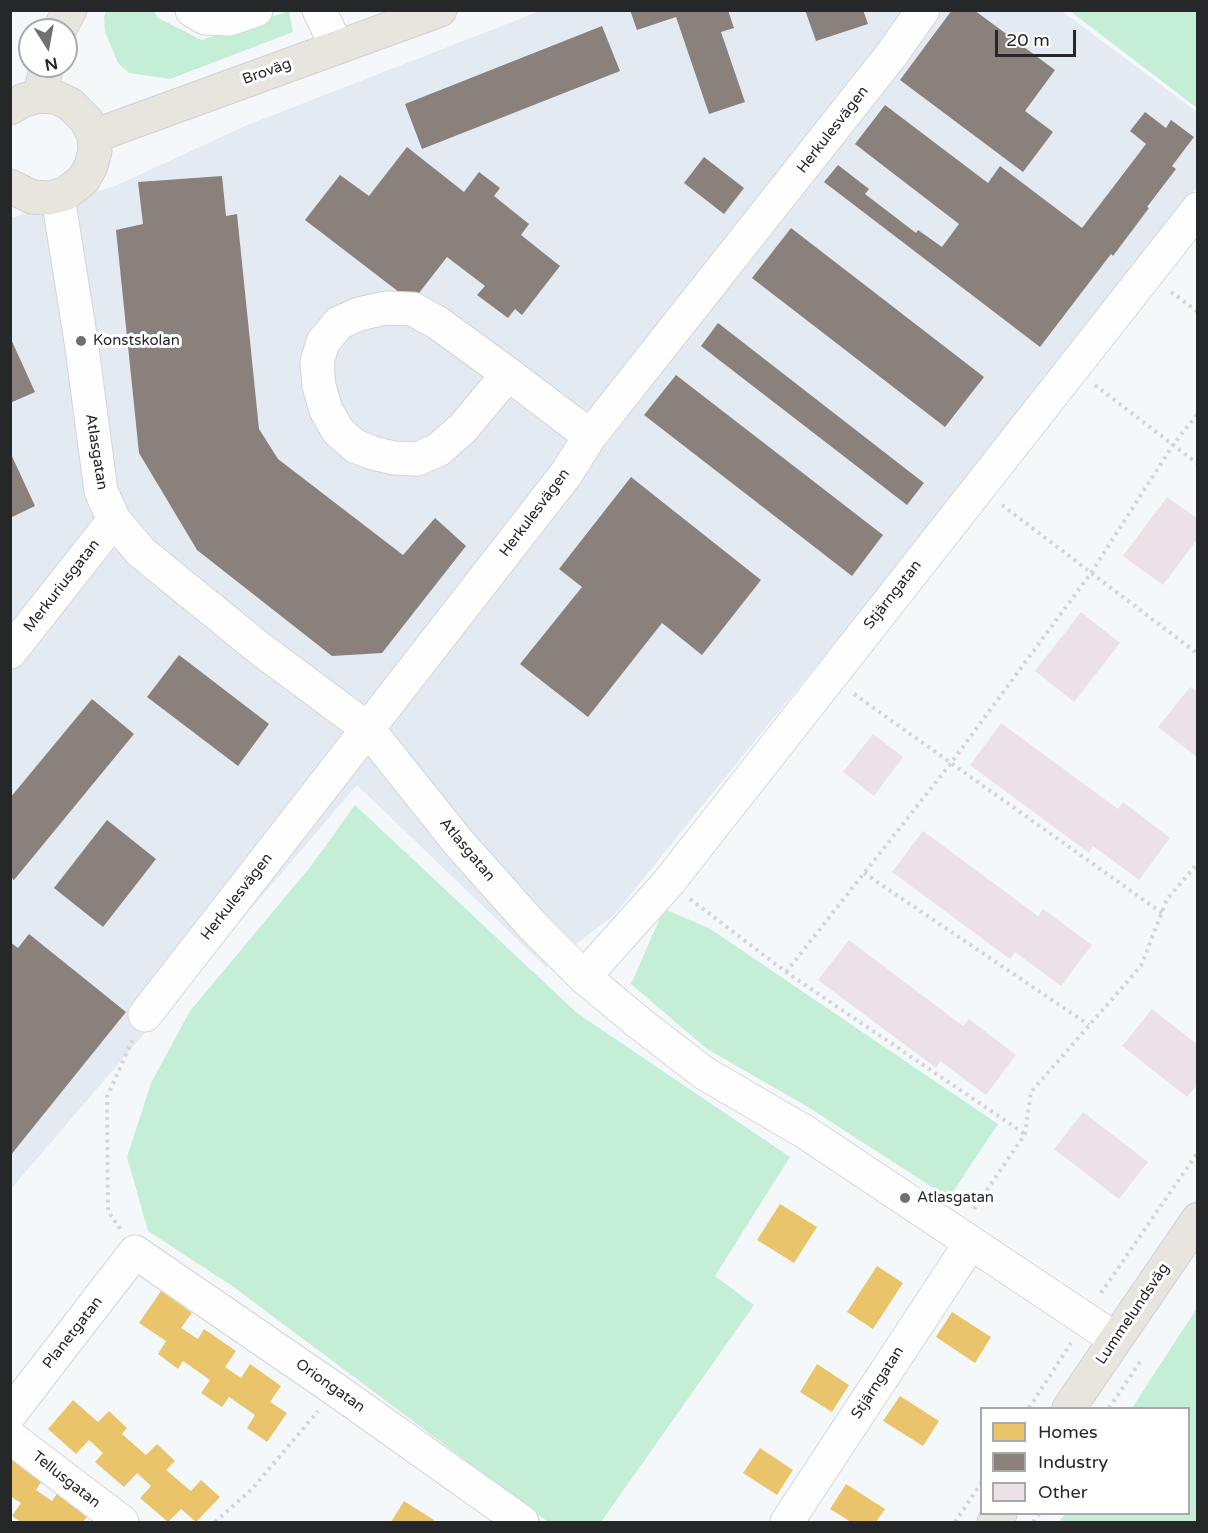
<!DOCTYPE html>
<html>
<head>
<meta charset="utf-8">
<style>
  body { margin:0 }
  #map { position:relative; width:1208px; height:1533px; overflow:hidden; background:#f5f8fb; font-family:"Varela Round",sans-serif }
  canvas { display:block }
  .frame { position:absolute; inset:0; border:12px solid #262729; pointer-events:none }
  .legend { position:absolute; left:980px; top:1407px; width:210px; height:108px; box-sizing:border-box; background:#fff; border:2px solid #a8a9a9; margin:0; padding:8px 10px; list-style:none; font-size:18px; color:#262729 }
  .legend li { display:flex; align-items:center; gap:12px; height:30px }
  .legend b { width:30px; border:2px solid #a8a9a9 }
  .north { position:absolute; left:18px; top:18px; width:60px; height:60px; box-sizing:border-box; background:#fff; border:2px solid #a8a9a9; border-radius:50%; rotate:169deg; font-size:16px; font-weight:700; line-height:24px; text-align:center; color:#262729 }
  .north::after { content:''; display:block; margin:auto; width:21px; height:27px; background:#6e7072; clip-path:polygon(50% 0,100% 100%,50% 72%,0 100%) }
  .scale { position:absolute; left:995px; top:30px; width:81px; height:27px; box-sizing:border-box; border:3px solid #262729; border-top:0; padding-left:8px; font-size:18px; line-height:21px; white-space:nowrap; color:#262729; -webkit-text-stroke:4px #fff; paint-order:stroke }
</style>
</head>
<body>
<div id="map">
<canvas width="1208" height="1533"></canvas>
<div class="frame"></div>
<ul class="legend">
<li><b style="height:16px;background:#e9c46a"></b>Homes</li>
<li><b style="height:16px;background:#8a817c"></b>Industry</li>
<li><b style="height:16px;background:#ece1e6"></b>Other</li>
</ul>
<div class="north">N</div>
<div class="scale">20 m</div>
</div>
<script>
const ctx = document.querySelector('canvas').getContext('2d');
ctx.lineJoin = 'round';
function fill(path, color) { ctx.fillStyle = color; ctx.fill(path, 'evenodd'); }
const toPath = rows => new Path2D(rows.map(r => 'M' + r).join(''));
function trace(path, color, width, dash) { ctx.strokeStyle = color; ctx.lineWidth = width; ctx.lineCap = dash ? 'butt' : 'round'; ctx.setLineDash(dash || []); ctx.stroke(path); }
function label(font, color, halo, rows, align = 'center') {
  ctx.font = font + ' "Varela Round",sans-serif'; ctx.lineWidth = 6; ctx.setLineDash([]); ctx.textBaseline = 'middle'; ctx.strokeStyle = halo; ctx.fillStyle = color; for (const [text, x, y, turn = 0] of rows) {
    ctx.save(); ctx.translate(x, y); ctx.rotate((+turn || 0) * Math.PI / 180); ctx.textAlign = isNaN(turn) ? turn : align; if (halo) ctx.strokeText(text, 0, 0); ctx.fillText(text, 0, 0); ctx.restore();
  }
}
fill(toPath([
  [540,11,1062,11,1197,112,1197,187,1177,210,1132,276,613,916,546,967,357,785,11,1189,11,218,115,186,245,126]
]), '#e4eaf2');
fill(toPath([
  [106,11,154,11,158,18,202,40,289,11,293,32,170,79,129,73,118,63,105,32,104,17],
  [1070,11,1197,11,1197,108],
  [355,805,577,1013,790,1157,715,1276,754,1305,601,1522,548,1522,235,1288,148,1231,127,1157,151,1083,190,1011,311,866],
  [664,909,709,928,998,1124,949,1198,808,1107,707,1049,631,984],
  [1197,1308,1197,1522,1059,1522,1065,1514,1188,1514,1188,1408,1132,1408]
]), '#c5eed6');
fill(toPath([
  [780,1204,817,1227,794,1263,757,1240],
  [877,1266,903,1283,873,1329,847,1312],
  [161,1291,192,1313,181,1328,198,1339,204,1329,236,1351,225,1367,241,1378,250,1364,281,1386,270,1402,287,1413,267,1442,247,1428,255,1415,229,1397,222,1407,201,1393,210,1380,183,1361,178,1369,158,1354,166,1341,139,1323],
  [952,1312,991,1337,975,1363,936,1337],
  [817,1364,849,1385,832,1412,800,1392],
  [900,1396,939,1421,923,1446,883,1421],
  [73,1400,98,1422,109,1411,127,1428,122,1434,146,1455,157,1444,175,1461,166,1470,191,1491,201,1480,220,1497,196,1522,181,1509,168,1522,140,1498,151,1486,137,1473,124,1487,95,1462,103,1453,89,1440,76,1454,48,1429],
  [760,1448,793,1470,777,1495,743,1473],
  [15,1452,46,1474,36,1490,52,1501,59,1491,90,1513,83,1522,21,1522,12,1516,21,1503,10,1496,10,1458],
  [846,1484,885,1509,876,1522,851,1522,830,1509],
  [404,1501,434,1520,433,1522,391,1522]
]), '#e9c46a');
fill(toPath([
  [630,10,728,10,734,28,721,32,745,102,709,114,676,17,637,30],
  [805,10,863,10,868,24,816,41],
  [952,10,974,10,1055,70,1025,111,1053,132,1023,172,900,80],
  [602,26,620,71,422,149,405,104],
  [885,105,988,183,1000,166,1082,228,1146,144,1130,131,1145,112,1166,128,1171,120,1194,137,1172,166,1176,169,1147,207,1149,208,1113,256,1111,254,1040,347,824,182,838,165,869,189,865,194,916,233,918,230,942,247,959,224,855,144],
  [407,147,464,192,479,172,500,188,494,196,529,224,521,235,560,266,522,315,515,309,508,318,477,295,485,286,447,257,412,302,305,220,340,175,369,196],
  [704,157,744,188,724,214,684,183],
  [222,176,226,216,237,214,259,429,278,459,403,555,435,518,466,546,382,653,332,656,197,550,139,453,116,230,143,224,138,182],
  [791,228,984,377,945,427,752,278],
  [718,323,924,483,907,505,701,346],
  [10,337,35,392,10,403],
  [676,375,883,535,852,576,644,415],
  [10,452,35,506,10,518],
  [631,477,761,580,702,655,662,623,588,717,520,664,582,587,559,569],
  [179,655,269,724,238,766,147,697],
  [92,699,134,734,14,880,10,877,10,798],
  [107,820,156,859,103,927,54,888],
  [29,934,126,1012,10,1156,10,942,18,948]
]), '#8a817c');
fill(toPath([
  [1167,497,1198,519,1198,538,1163,585,1123,556],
  [1081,612,1120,643,1074,702,1035,671],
  [1190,687,1198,692,1198,758,1158,727],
  [1001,723,1118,809,1123,802,1170,838,1139,880,1093,846,1089,853,970,765],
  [873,734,903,757,874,796,843,772],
  [923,831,1038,916,1043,909,1092,945,1061,986,1015,952,1010,959,892,872],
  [849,940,963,1026,969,1019,1016,1055,986,1095,940,1061,936,1068,818,980],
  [1152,1009,1198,1045,1198,1084,1187,1097,1122,1046],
  [1083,1112,1148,1162,1119,1199,1054,1149]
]), '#ece1e6');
const minor = toPath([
  [192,10,205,18,229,19,256,10],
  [319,10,337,47],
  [58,197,81,341,101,491,114,520,141,552,259,648,368,729,459,843,533,926,584,977,638,1022,704,1073,805,1132,1115,1339],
  [508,374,463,428,438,450,417,459,394,458,373,453,355,446,338,431,326,410,319,386,317,362,323,342,339,323,359,314,385,308,413,309,438,323,508,374,590,436],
  [10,652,114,520],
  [584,977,668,883,1198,209],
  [145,1015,566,474,590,436,892,54,923,10],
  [10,1414,135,1252,336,1390,522,1522],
  [10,1437,122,1522],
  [787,1522,970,1244]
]);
const major = toPath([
  [59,30,70,10],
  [39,96,47,66],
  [10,108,24,100,39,96,55,97,70,104,87,121,94,136,95,151,91,166,83,180,65,194,49,198,32,197,10,186],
  [94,136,440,10],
  [1069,1408,1198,1219],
  [994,1522,1000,1514]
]);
trace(minor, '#d2d5d7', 35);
trace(major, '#d0d1d3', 35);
trace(toPath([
  [1171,292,1198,312],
  [1095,385,1198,464],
  [1002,505,1198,654],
  [854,694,1162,913],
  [864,873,1089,1025],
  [690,899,786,972,1025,1134],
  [786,972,951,763,1091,573,1173,445,1198,413],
  [974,1209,1025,1134,1031,1092,1141,966,1167,899,1198,863],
  [120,1229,108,1211,107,1097,133,1039],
  [1101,1293,1198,1152],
  [1029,1408,1071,1343],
  [1109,1408,1142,1359],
  [215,1522,252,1489,318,1411],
  [955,1522,982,1482],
  [1033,1522,1039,1514]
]), '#d5d5d7', 4, [3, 4.5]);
trace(minor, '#fefefe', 33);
trace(major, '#e7e5dd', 33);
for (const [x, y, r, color] of [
  [81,341,6,"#6e7072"],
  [905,1198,6,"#6e7072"]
]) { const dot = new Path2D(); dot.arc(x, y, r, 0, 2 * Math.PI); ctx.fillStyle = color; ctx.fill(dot); trace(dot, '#fff', 2); }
label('15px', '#262729', '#fff', [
  ["Broväg",267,72,-20],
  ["Herkulesvägen",833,130,-52],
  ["Atlasgatan",96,452,81],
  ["Herkulesvägen",535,513,-53],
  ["Merkuriusgatan",62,586,-52],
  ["Stjärngatan",893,595,-52],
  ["Atlasgatan",467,850,50],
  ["Herkulesvägen",237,897,-52],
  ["Lummelundsväg",1133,1314,-56],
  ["Planetgatan",73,1333,-52],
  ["Stjärngatan",878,1383,-57],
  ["Oriongatan",330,1386,35],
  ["Tellusgatan",66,1480,38]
]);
label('15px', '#262729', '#fff', [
  ["Konstskolan",93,341],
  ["Atlasgatan",917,1198]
], 'left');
</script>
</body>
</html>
